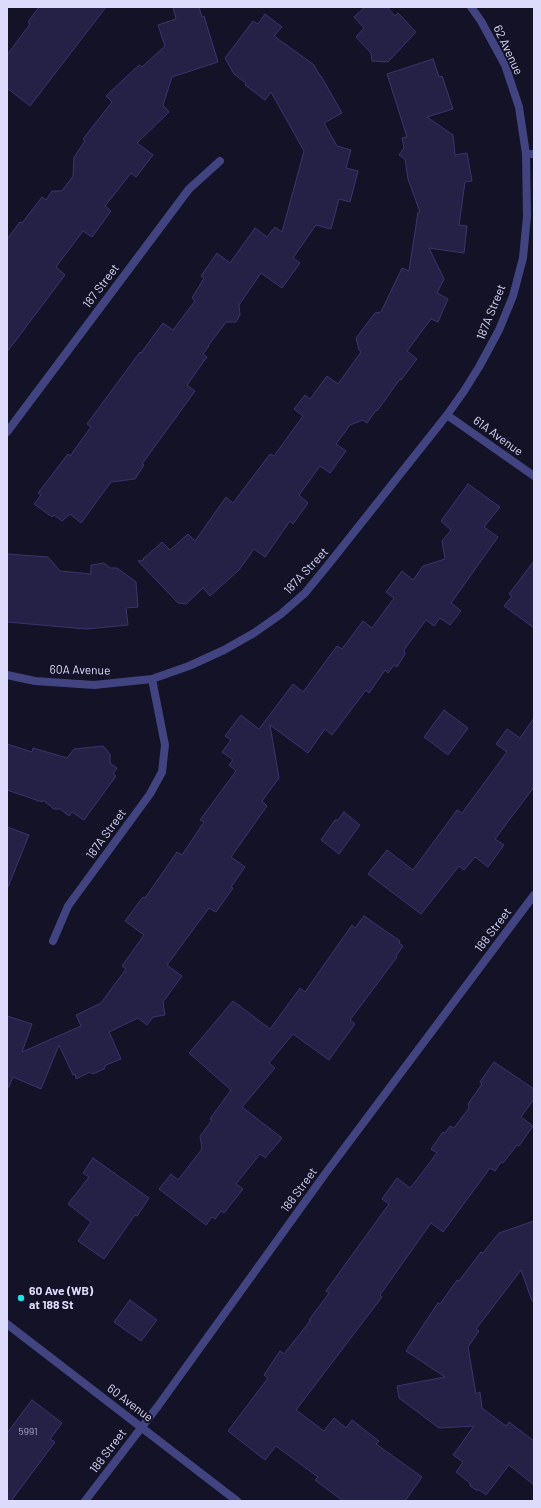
<!DOCTYPE html>
<html>
<head>
<meta charset="utf-8">
<style>
  body { margin:0 }
  #map { position:relative; width:541px; height:1508px; overflow:hidden; background:#141226; font-family:Barlow,sans-serif }
  canvas { display:block }
  .frame { position:absolute; inset:0; border:8px solid #dcdbfc; pointer-events:none }
</style>
</head>
<body>
<div id="map">
<canvas width="541" height="1508"></canvas>
<div class="frame"></div>
</div>
<script>
const ctx = document.querySelector('canvas').getContext('2d');
ctx.lineJoin = 'round';
function fill(path, color) { ctx.fillStyle = color; ctx.fill(path, 'evenodd'); }
const toPath = rows => new Path2D(rows.map(r => 'M' + r).join(''));
function trace(path, color, width, dash) { ctx.strokeStyle = color; ctx.lineWidth = width; ctx.lineCap = dash ? 'butt' : 'round'; ctx.setLineDash(dash || []); ctx.stroke(path); }
function label(font, color, halo, rows, align = 'center') {
  ctx.font = font + ' Barlow,sans-serif'; ctx.lineWidth = 4; ctx.setLineDash([]); ctx.textBaseline = 'middle'; ctx.strokeStyle = halo; ctx.fillStyle = color; for (const [text, x, y, turn = 0] of rows) {
    ctx.save(); ctx.translate(x, y); ctx.rotate((+turn || 0) * Math.PI / 180); ctx.textAlign = isNaN(turn) ? turn : align; if (halo) ctx.strokeText(text, 0, 0); ctx.fillText(text, 0, 0); ctx.restore();
  }
}
const building = toPath([
  [39,7,106,7,30,106,7,88,7,55,30,24,28,22,39,7],
  [173,7,199,7,202,17,204,16,218,62,172,77,163,105,169,112,137,143,153,155,136,177,131,173,105,206,111,211,92,237,83,231,56,267,65,275,7,352,7,239,20,222,22,223,42,197,46,200,52,191,62,191,73,176,74,157,85,141,83,139,112,102,106,96,139,65,142,67,165,46,158,25,176,19,173,7],
  [365,7,387,7,395,16,398,13,416,32,388,62,372,61,371,53,356,37,364,28,354,17,365,7],
  [265,14,282,27,274,36,314,65,320,76,321,76,342,113,324,123,337,146,351,150,346,168,358,171,350,202,339,199,331,229,316,225,293,258,300,263,282,288,261,273,239,305,240,315,236,322,226,322,208,346,209,346,203,354,207,357,187,385,195,391,142,464,144,465,135,479,111,482,81,523,70,514,62,521,54,515,52,517,34,504,41,495,38,493,68,454,70,456,91,427,87,424,140,352,141,353,163,323,173,330,195,301,192,298,204,278,201,276,217,253,230,263,255,228,267,237,275,227,282,232,304,151,271,92,265,100,245,85,246,83,234,74,225,58,253,21,258,24,265,14],
  [433,59,439,77,442,76,453,109,427,117,453,135,455,155,467,153,472,181,465,182,459,225,467,226,464,253,429,248,444,279,437,293,448,299,438,322,431,319,407,351,417,359,401,380,400,379,377,411,376,410,367,423,363,420,350,425,336,444,346,451,330,473,320,466,299,495,308,503,293,524,290,521,265,557,254,549,239,570,210,596,203,588,186,604,178,603,138,561,144,560,143,559,162,542,170,550,188,534,195,541,226,497,233,503,270,454,274,456,303,416,294,409,305,395,310,399,327,376,338,384,361,352,359,350,356,338,375,313,381,312,402,268,409,271,418,212,420,212,408,179,405,159,399,155,404,148,402,138,407,137,387,74,433,59],
  [468,484,500,507,484,527,498,537,451,603,461,611,450,625,440,618,434,626,426,620,404,650,405,654,397,667,394,665,388,673,385,670,369,693,366,690,332,735,325,729,308,753,270,725,279,778,262,801,267,806,231,857,245,867,231,887,233,888,216,912,209,908,167,965,182,976,163,1002,165,1015,153,1017,147,1025,138,1018,109,1032,121,1059,106,1065,104,1069,93,1074,90,1072,76,1079,75,1074,73,1075,59,1045,41,1089,13,1077,9,1087,7,1087,7,1016,32,1024,22,1052,81,1026,76,1015,101,1003,126,969,122,966,144,935,125,921,143,897,145,898,177,852,182,855,204,822,200,820,236,771,229,765,233,760,222,752,231,740,225,736,241,715,259,729,293,684,303,692,337,646,342,649,363,621,372,628,394,598,386,592,402,571,413,580,423,566,445,559,442,541,451,530,441,521,468,484],
  [7,554,48,557,60,571,91,574,91,565,104,563,110,568,117,568,136,582,138,607,126,608,128,625,86,629,7,622,7,554],
  [534,561,534,628,504,606,512,596,509,594,534,561],
  [444,710,468,728,448,755,424,737,444,710],
  [534,718,534,787,495,839,504,845,488,867,475,857,464,870,459,866,421,914,368,874,387,850,413,870,457,810,462,813,507,752,496,744,507,729,520,738,534,718],
  [7,744,32,752,33,748,67,758,74,749,103,746,110,754,110,763,117,768,113,774,116,776,84,820,72,812,69,816,60,809,54,809,43,800,42,802,7,790,7,744],
  [344,812,360,825,339,854,321,840,335,820,338,820,344,812],
  [7,827,29,835,8,887,7,887,7,827],
  [364,916,400,941,399,943,403,946,396,956,397,957,350,1020,355,1024,329,1060,293,1034,269,1063,275,1068,242,1107,282,1138,265,1158,260,1154,236,1184,243,1189,224,1213,221,1211,215,1219,212,1217,206,1225,159,1189,171,1174,178,1180,202,1149,200,1136,212,1120,210,1119,231,1090,189,1053,233,1001,270,1029,300,988,305,992,352,925,355,928,364,916],
  [494,1062,534,1089,534,1099,521,1117,533,1126,519,1146,517,1145,503,1163,501,1162,495,1171,490,1168,443,1232,431,1223,380,1295,382,1297,296,1410,324,1431,334,1418,346,1428,352,1420,379,1441,376,1444,422,1477,405,1501,343,1501,315,1480,318,1477,276,1446,265,1460,228,1431,268,1378,264,1375,280,1351,284,1354,310,1321,309,1320,329,1293,326,1291,389,1204,382,1199,397,1178,410,1188,415,1182,437,1153,431,1149,443,1132,445,1133,450,1126,454,1128,469,1108,468,1104,482,1084,480,1082,494,1062],
  [93,1158,149,1198,137,1216,135,1215,104,1259,78,1241,91,1222,68,1204,89,1177,83,1173,93,1158],
  [534,1221,534,1301,532,1301,521,1270,476,1329,479,1331,468,1347,476,1394,480,1392,482,1408,506,1426,509,1422,534,1441,534,1485,509,1465,486,1495,479,1490,476,1490,470,1486,470,1483,456,1472,463,1462,453,1455,474,1426,439,1428,399,1398,397,1386,445,1377,406,1351,438,1303,440,1304,457,1280,459,1281,481,1252,483,1253,499,1233,534,1221],
  [130,1300,157,1320,141,1341,114,1322,130,1300],
  [32,1400,62,1423,50,1439,55,1442,11,1501,7,1501,7,1433,32,1400]
]);
fill(building, '#252046');
trace(building, '#3c346f', 1);
trace(toPath([
  [526,154,534,154],
  [447,415,534,476],
  [7,432,189,189,220,161],
  [7,675,35,681,94,685,152,679,189,666,224,650,254,633,281,614,305,593,328,565,447,415,464,391,479,367,499,330,513,296,523,258,527,216,526,154,519,107,505,65,481,21,471,7],
  [53,941,68,906,150,794,162,772,165,745,152,679]
]), '#424481', 8);
trace(toPath([
  [7,1324,237,1501],
  [85,1501,158,1406,325,1174,534,895]
]), '#424481', 8);
for (const [x, y, r, color] of [
  [21,1298,4,"#1ae4e9"]
]) { const dot = new Path2D(); dot.arc(x, y, r, 0, 2 * Math.PI); ctx.fillStyle = color; ctx.fill(dot); trace(dot, '#141226', 1.5); }
label('10px', '#aeacce', null, [
  ["5991",28,1432]
]);
label('12px', '#dcdbfc', '#141226', [
  ["62 Avenue",508,50,65],
  ["187 Street",101,286,-53],
  ["187A Street",491,312,-68],
  ["61A Avenue",498,436,36],
  ["187A Street",306,571,-47],
  ["60A Avenue",80,670,1],
  ["187A Street",106,834,-54],
  ["188 Street",493,930,-53],
  ["188 Street",299,1190,-54],
  ["60 Avenue",130,1403,37],
  ["188 Street",108,1451,-53]
]);
label('bold 12px', '#dcdbfc', '#141226', [
  ["60 Ave (WB)",29,1291],
  ["at 188 St",29,1305]
], 'left');
</script>
</body>
</html>
